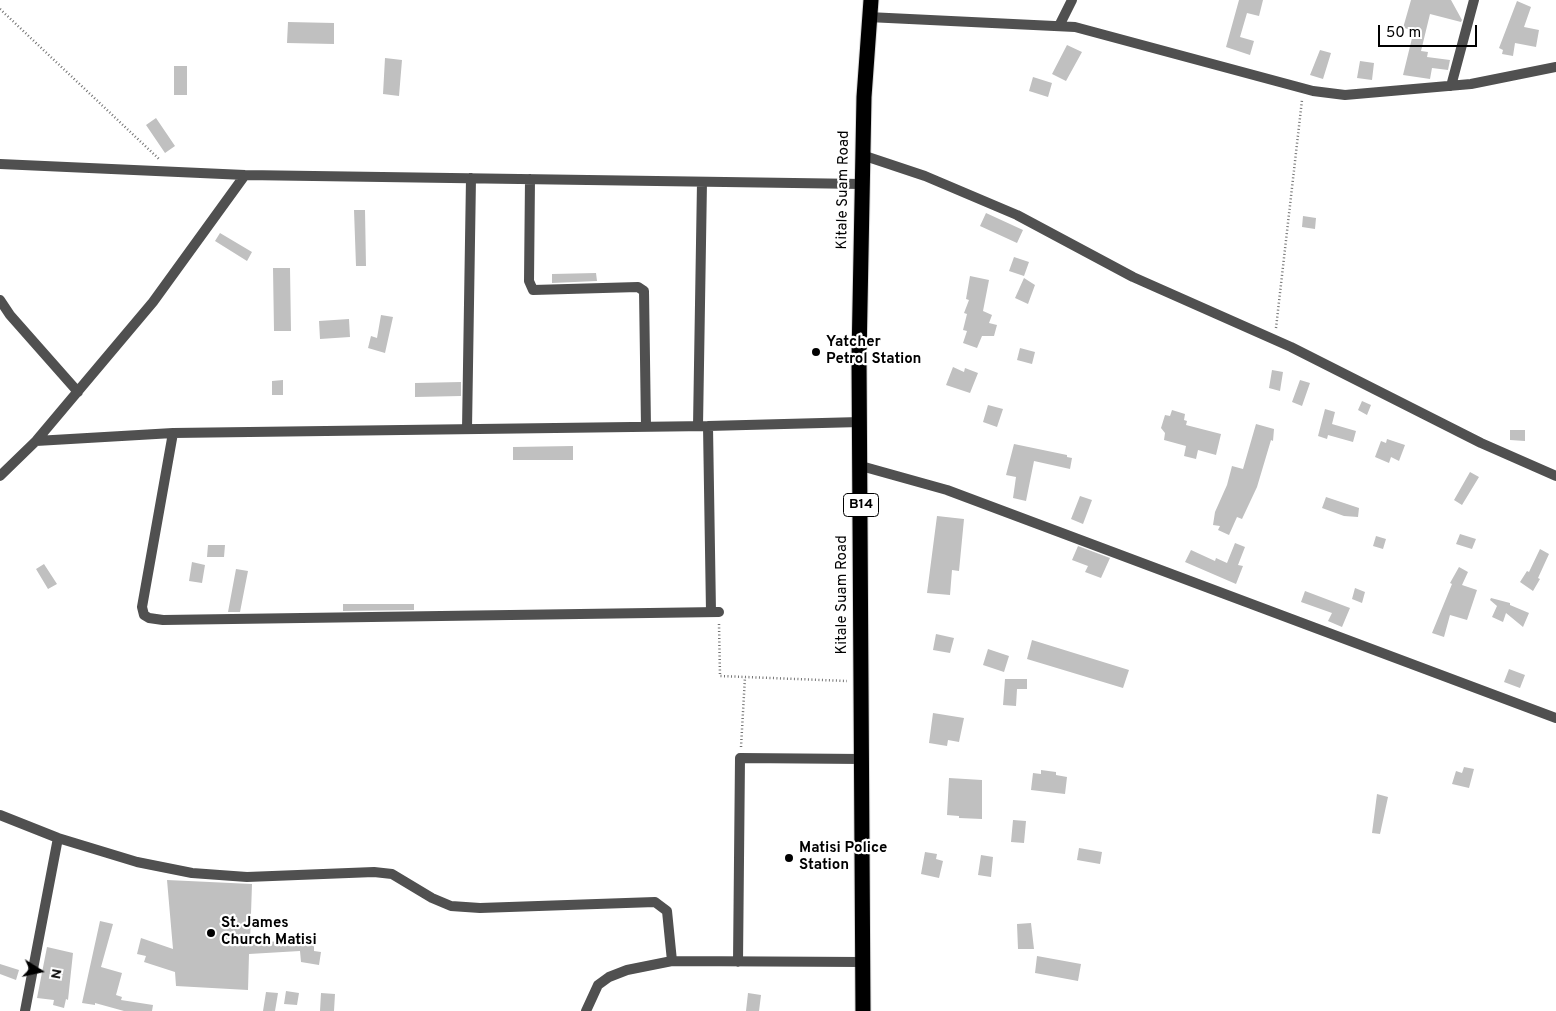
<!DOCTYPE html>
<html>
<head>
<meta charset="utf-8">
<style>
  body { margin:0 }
  #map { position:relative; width:1556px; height:1011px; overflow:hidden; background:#fff; font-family:Overpass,sans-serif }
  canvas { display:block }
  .north { position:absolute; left:15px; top:946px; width:50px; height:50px; -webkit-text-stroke:4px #fff; paint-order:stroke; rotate:100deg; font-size:14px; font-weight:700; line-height:20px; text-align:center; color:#000 }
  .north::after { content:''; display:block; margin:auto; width:18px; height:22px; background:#000; clip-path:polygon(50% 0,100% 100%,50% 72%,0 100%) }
  .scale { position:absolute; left:1378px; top:25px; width:99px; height:22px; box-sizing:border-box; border:2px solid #000; border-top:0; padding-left:6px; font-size:15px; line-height:18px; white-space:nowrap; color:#000; -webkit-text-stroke:4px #fff; paint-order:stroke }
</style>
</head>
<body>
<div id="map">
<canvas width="1556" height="1011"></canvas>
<div class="north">N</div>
<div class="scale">50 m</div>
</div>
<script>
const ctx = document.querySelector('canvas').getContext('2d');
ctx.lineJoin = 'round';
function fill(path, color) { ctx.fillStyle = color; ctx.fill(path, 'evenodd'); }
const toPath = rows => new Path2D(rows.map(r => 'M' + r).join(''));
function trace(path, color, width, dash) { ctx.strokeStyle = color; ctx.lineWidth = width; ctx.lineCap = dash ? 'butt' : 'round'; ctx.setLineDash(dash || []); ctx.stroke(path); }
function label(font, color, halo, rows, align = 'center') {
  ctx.font = font + ' Overpass,sans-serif'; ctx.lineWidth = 4.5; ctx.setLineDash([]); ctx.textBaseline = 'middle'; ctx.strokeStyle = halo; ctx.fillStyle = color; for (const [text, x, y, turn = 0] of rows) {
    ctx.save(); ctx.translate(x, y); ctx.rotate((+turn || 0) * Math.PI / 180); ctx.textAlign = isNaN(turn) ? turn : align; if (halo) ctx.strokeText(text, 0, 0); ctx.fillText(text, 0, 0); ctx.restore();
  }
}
fill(toPath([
  [1239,0,1263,0,1259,16,1247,13,1240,37,1254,41,1250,55,1226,47],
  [1411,0,1451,0,1462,20,1461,22,1430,14,1421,51,1428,52,1427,57,1450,60,1448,70,1432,68,1430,79,1403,75,1414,30,1403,28],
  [1517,1,1531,7,1524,27,1539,30,1536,47,1515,43,1513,56,1502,54,1503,50,1499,48],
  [288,22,334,23,334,44,287,43],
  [1067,45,1082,52,1066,81,1052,74],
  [1320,50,1331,53,1323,79,1310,75],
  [385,58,402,60,399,96,383,94],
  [1360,61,1374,63,1372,80,1357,78],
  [174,66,187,66,187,95,174,95],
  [1033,77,1052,83,1048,97,1029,91],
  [156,118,175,146,165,153,146,125],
  [354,210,365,210,366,266,356,266],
  [986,213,1023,230,1017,243,980,226],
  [1303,216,1316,218,1315,229,1302,227],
  [220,233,252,252,247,261,215,241],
  [1014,257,1029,262,1024,276,1009,271],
  [273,268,290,268,291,331,274,331],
  [596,273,597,281,552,283,552,274],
  [970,276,989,280,983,311,992,315,989,323,997,325,994,336,982,336,977,348,963,343,967,331,963,330,967,314,964,313,969,300,966,299],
  [1024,278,1035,285,1028,304,1015,298],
  [381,315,393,317,385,353,368,348,371,336,377,338],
  [349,319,350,337,320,339,319,321],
  [1020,348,1035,352,1032,364,1017,360],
  [953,367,964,372,965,368,978,373,970,393,946,385],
  [1272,370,1283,372,1280,391,1269,388],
  [283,380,283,395,272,395,272,381],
  [1300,380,1310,383,1302,406,1292,402],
  [461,382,461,396,415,397,415,383],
  [1362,401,1371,405,1367,415,1358,410],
  [988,405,1003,409,997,427,983,422],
  [1325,409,1335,412,1332,424,1356,431,1353,442,1328,435,1327,439,1318,436],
  [1172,410,1185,414,1184,420,1187,421,1186,425,1221,434,1216,455,1198,450,1196,459,1184,456,1186,446,1164,440,1165,433,1161,428,1165,415,1170,416],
  [1256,424,1274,429,1273,441,1271,440,1257,487,1242,519,1237,517,1229,535,1218,530,1220,526,1213,525,1215,512,1227,485,1232,466,1243,469],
  [1510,430,1525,430,1525,441,1510,440],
  [1387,439,1405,445,1399,461,1391,457,1389,463,1375,457,1381,441,1386,443],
  [1014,444,1067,455,1067,457,1072,458,1070,469,1034,461,1026,501,1013,498,1016,477,1006,475],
  [573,446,573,460,513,460,513,447],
  [1470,472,1479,477,1462,505,1454,500],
  [1080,496,1092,500,1083,524,1071,519],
  [1326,497,1359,508,1358,517,1344,516,1322,508],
  [937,516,964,519,959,571,952,570,950,595,927,593],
  [1460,534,1476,539,1472,549,1456,544],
  [1376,536,1386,539,1383,549,1373,546],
  [1235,543,1245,547,1238,565,1243,566,1236,584,1185,562,1191,550,1215,561,1216,558,1227,563],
  [208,545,225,545,224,557,207,557],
  [1078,546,1110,558,1101,578,1085,572,1088,566,1072,560],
  [1540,549,1549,554,1538,578,1540,579,1533,591,1520,582,1527,571,1529,572],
  [192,562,205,565,202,583,189,581],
  [44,564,57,584,48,589,36,569],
  [1459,567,1468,572,1462,585,1477,590,1467,620,1450,615,1444,637,1432,633,1452,584,1450,583],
  [236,569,248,571,240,612,228,612],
  [1355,588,1365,592,1362,603,1352,599],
  [1305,591,1350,608,1342,627,1328,621,1332,613,1301,602],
  [1491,598,1510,603,1510,605,1529,613,1523,627,1506,613,1503,622,1492,617,1497,606,1490,600],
  [343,604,414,604,414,610,343,611],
  [936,634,954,638,950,653,933,650],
  [1032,640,1129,670,1123,688,1027,659],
  [988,649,1009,656,1004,672,983,665],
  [1509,669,1525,675,1520,688,1504,682],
  [1005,679,1027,679,1027,689,1017,689,1016,706,1003,705],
  [933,713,964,718,959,742,948,740,947,746,929,743],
  [1464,767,1474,769,1469,788,1452,784,1456,771,1462,773],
  [1041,770,1056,772,1056,775,1067,777,1065,794,1031,790,1033,773,1041,774],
  [949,778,982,780,982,819,959,818,959,816,947,815],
  [1377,794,1388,797,1380,834,1372,833],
  [1013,820,1026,821,1024,843,1011,842],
  [1079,848,1102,852,1100,864,1077,860],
  [925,852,937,854,936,859,943,861,939,878,921,874],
  [981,855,993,857,991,877,978,875],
  [167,880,252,884,250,943,314,939,314,951,321,952,319,965,301,962,300,951,249,954,248,990,176,986,175,972,144,962,146,956,137,954,141,938,173,949],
  [100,921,113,924,101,967,122,973,116,995,122,997,121,1000,153,1005,152,1011,124,1011,95,1003,95,1005,82,1003],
  [1031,923,1034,949,1018,949,1017,924],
  [47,947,73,953,68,1000,66,999,64,1008,53,1005,54,1000,37,998],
  [1037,956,1081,964,1078,981,1035,973],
  [0,964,19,970,16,980,0,974],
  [286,991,299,993,297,1005,284,1004],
  [266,992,278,993,275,1011,263,1011],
  [321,993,335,994,334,1011,320,1011],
  [748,993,761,995,759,1011,746,1011]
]), '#c0c0c0');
const highway = toPath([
  [863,1011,859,358,864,97,871,0]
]);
trace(highway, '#dbdbdb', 17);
trace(toPath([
  [0,9,159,159],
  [1276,328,1302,100],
  [719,624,720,676,847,681],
  [741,747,745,677]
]), '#727272', 2.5, [1, 2.5]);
trace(toPath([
  [868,17,1075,27,1313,91,1345,95,1471,84,1556,67],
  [1059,26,1072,0],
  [1451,86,1474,0],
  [862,155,925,176,1017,215,1133,277,1291,347,1481,443,1556,476],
  [0,164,245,175,862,184],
  [530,179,529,281,533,290,638,287,644,291,646,427],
  [0,300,10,315,78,392],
  [698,426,702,182],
  [708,426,711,612],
  [467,429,471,178],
  [173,433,142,607,144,615,149,618,163,620,719,612],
  [36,441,173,433,708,426,860,422],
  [861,466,947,490,1556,718],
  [0,476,36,441,153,302,245,175],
  [0,815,58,838,137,862,192,873,247,877,374,872,392,874,432,898,451,906,480,908,655,902,667,911,672,961,862,962],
  [738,962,740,758,862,759],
  [25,1011,58,838],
  [586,1011,598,985,609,977,627,970,672,961]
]), '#505050', 10);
trace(highway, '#000', 15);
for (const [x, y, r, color] of [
  [816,352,5,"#000"],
  [789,858,5,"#000"],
  [211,933,5,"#000"]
]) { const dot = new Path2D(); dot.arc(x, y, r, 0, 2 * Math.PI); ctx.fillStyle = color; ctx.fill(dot); trace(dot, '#fff', 2); }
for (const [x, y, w] of [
  [861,505,35]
]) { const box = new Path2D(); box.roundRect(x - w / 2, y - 11.5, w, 23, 4); ctx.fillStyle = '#fff'; ctx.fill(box); trace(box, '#000', 1); }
label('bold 14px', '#000', null, [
  ["B14",861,505]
]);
label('15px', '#000', '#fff', [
  ["Kitale Suam Road",844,190,-89],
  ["Kitale Suam Road",843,595,-90]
]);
label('bold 15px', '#000', '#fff', [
  ["Yatcher",826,343],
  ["Petrol Station",826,360],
  ["Matisi Police",799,849],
  ["Station",799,866],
  ["St. James",221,924],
  ["Church Matisi",221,941]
], 'left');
</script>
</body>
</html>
